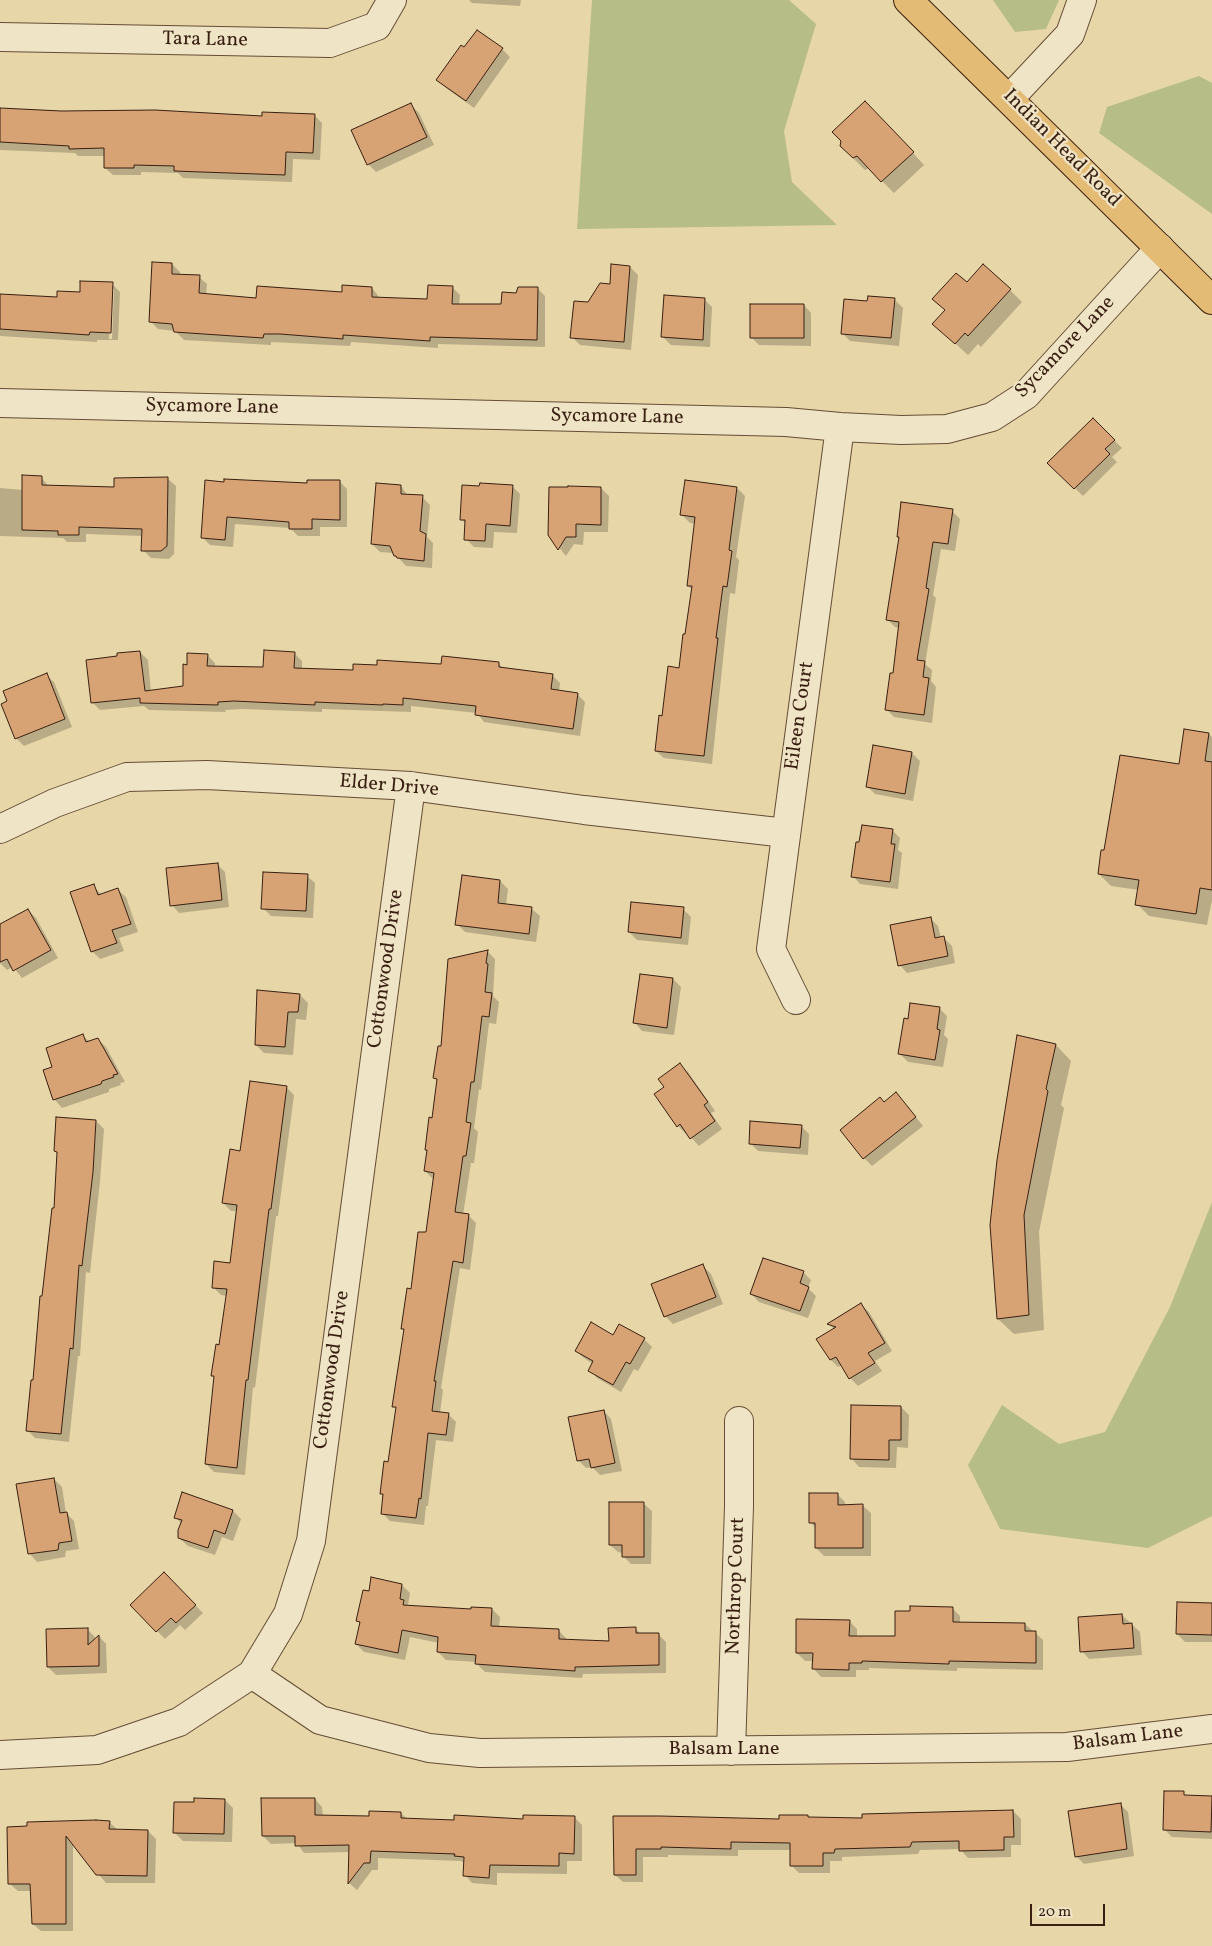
<!DOCTYPE html>
<html>
<head>
<meta charset="utf-8">
<style>
  body { margin:0 }
  #map { position:relative; width:1212px; height:1946px; overflow:hidden; background:#e7d6a7; font-family:Vollkorn,serif }
  canvas { display:block }
  .scale { position:absolute; left:1030px; top:1904px; width:75px; height:22px; box-sizing:border-box; border:2px solid #391f11; border-top:0; padding-left:6px; font-size:15px; line-height:18px; white-space:nowrap; color:#391f11; -webkit-text-stroke:4px #efe4c6; paint-order:stroke }
</style>
</head>
<body>
<div id="map">
<canvas width="1212" height="1946"></canvas>
<div class="scale">20 m</div>
</div>
<script>
const ctx = document.querySelector('canvas').getContext('2d');
ctx.lineJoin = 'round';
function fill(path, color) { ctx.fillStyle = color; ctx.fill(path, 'evenodd'); }
const toPath = rows => new Path2D(rows.map(r => 'M' + r).join(''));
function trace(path, color, width, dash) { ctx.strokeStyle = color; ctx.lineWidth = width; ctx.lineCap = dash ? 'butt' : 'round'; ctx.setLineDash(dash || []); ctx.stroke(path); }
function label(font, color, halo, rows, align = 'center') {
  ctx.font = font + ' Vollkorn,serif'; ctx.lineWidth = 4.5; ctx.setLineDash([]); ctx.textBaseline = 'middle'; ctx.strokeStyle = halo; ctx.fillStyle = color; for (const [text, x, y, turn = 0] of rows) {
    ctx.save(); ctx.translate(x, y); ctx.rotate((+turn || 0) * Math.PI / 180); ctx.textAlign = isNaN(turn) ? turn : align; if (halo) ctx.strokeText(text, 0, 0); ctx.fillText(text, 0, 0); ctx.restore();
  }
}
fill(toPath([
  [592,0,789,0,816,24,784,131,792,182,837,225,577,229],
  [993,0,1059,0,1046,29,1015,32],
  [1199,76,1212,83,1212,214,1099,133,1107,107],
  [1212,1202,1212,1516,1148,1548,1000,1529,968,1465,1002,1405,1059,1444,1105,1432,1170,1307]
]), '#b7bd86');
fill(toPath([
  [469,0,521,0,520,6,472,3],
  [502,49,510,57,474,108,446,88,438,80],
  [411,105,419,113,434,145,376,172,368,164],
  [0,109,61,112,263,117,315,116,322,123,320,160,293,159,292,182,183,178,178,173,141,172,141,175,113,175,105,168,105,156,78,156,75,153,0,150],
  [877,114,924,165,894,193,869,168,865,170,853,158,842,140],
  [172,264,180,272,180,275,199,277,207,284,206,295,257,299,343,293,372,288,380,298,428,301,452,287,460,295,459,305,503,305,517,294,537,288,545,296,545,347,438,344,438,348,351,342,350,346,271,342,271,345,184,340,175,331,158,329,150,321],
  [630,267,638,275,631,350,580,345,572,337,589,304],
  [112,284,120,292,118,340,97,340,97,342,0,336,0,296,58,299],
  [111,289,114,289,112,339,109,339],
  [967,284,1010,290,1022,302,981,347,978,344,968,355,946,335],
  [704,299,712,307,710,347,671,345,663,337],
  [895,300,903,308,899,346,850,341,842,333,868,302],
  [804,305,811,313,811,346,759,345,751,337],
  [1093,419,1122,448,1112,457,1117,462,1083,496,1049,463],
  [41,477,49,487,115,488,168,479,176,486,174,554,169,559,151,558,143,550,143,536,86,534,86,542,67,542,63,538,0,536,0,488,23,490],
  [339,481,347,489,347,527,320,527,320,536,298,536,290,528,235,524,233,547,210,545,202,537,206,482,309,485],
  [686,482,737,488,745,496,736,557,739,560,735,594,730,593,712,764,664,758,656,751,663,717,680,669,693,590,688,586,696,524,690,523,682,515],
  [401,486,408,496,422,497,430,505,427,537,433,543,432,568,406,566,394,553,380,552,372,544],
  [512,486,520,494,517,533,494,532,493,548,474,547,466,539,466,524,461,519],
  [601,488,609,496,608,532,584,532,583,545,574,544,566,556,549,535],
  [952,511,960,519,955,551,941,549,933,595,936,598,925,664,932,670,931,681,936,687,932,723,894,717,886,709,894,675,899,628,895,627,887,619,900,538,898,536],
  [140,652,148,660,151,692,184,687,188,666,207,655,215,663,215,667,265,668,294,653,302,661,302,669,354,672,442,665,498,663,504,669,552,675,560,683,559,692,577,694,585,702,580,736,484,722,477,713,411,706,411,712,322,709,322,712,242,709,225,710,226,712,149,710,144,706,100,710,92,702],
  [46,675,54,682,72,727,24,746,16,738],
  [1209,734,1212,737,1212,900,1207,925,1149,916,1137,904,1139,890,1111,886,1099,874,1105,852],
  [874,747,912,753,920,761,913,801,875,794,867,786],
  [892,830,900,838,898,850,902,853,898,889,860,884,853,876],
  [217,864,225,872,229,907,179,913,172,905],
  [307,876,315,883,313,918,271,916,263,908],
  [500,881,508,889,506,905,532,909,540,916,536,942,465,932,457,924],
  [93,886,102,895,118,890,126,897,138,932,119,938,124,951,100,959,92,951],
  [683,909,691,917,688,945,637,940,629,932],
  [28,910,36,918,58,958,22,978,13,967,7,970,0,963,0,925],
  [930,918,938,926,941,938,944,938,952,946,955,963,907,973,900,965],
  [487,951,495,959,493,996,499,1002,496,1024,489,1023,481,1090,479,1089,474,1128,478,1132,474,1163,471,1163,463,1215,468,1215,476,1223,470,1270,460,1268,441,1388,443,1390,440,1413,448,1414,456,1422,453,1442,436,1440,428,1506,426,1506,424,1525,390,1521,382,1513,384,1496,381,1493,389,1463,397,1410,394,1406,405,1331,403,1329,427,1234,433,1179,425,1171,428,1151,426,1149,433,1119,438,1081,435,1078,443,1047],
  [673,979,681,987,674,1035,642,1031,635,1023],
  [300,995,308,1003,306,1020,296,1019,293,1055,264,1053,256,1045],
  [939,1008,947,1016,944,1035,948,1039,943,1067,908,1062,900,1054,909,1020],
  [83,1036,90,1042,98,1040,106,1047,125,1082,120,1083,121,1085,109,1089,109,1092,62,1108,55,1100,44,1070,54,1068],
  [1056,1045,1071,1061,1061,1105,1064,1108,1039,1232,1044,1330,1014,1334,998,1319,991,1225],
  [680,1065,688,1072,715,1111,711,1113,722,1129,699,1146,687,1133,686,1134,678,1126,666,1088],
  [286,1087,294,1095,278,1216,276,1216,255,1388,253,1387,245,1475,214,1472,206,1464,215,1378,213,1375,220,1346,227,1296,221,1295,213,1287,231,1264,238,1211,231,1211,223,1203,241,1152],
  [904,1102,923,1126,872,1166,864,1158,884,1103],
  [96,1121,104,1129,100,1181,90,1273,86,1272,80,1356,78,1356,69,1442,35,1438,27,1430,55,1209,58,1154,55,1151],
  [801,1126,809,1134,808,1155,758,1151,750,1143],
  [703,1266,711,1274,723,1304,673,1324,665,1316],
  [803,1272,811,1280,808,1288,816,1296,808,1318,759,1302,751,1294],
  [861,1305,869,1312,892,1351,875,1361,882,1371,858,1386,850,1378,842,1365,838,1367,831,1360,818,1339,834,1329,829,1324],
  [614,1337,644,1339,652,1347,638,1371,634,1369,621,1392,597,1378,590,1370,593,1364,584,1358,576,1351],
  [901,1407,909,1415,908,1448,897,1447,896,1468,859,1467,852,1459],
  [604,1411,611,1419,622,1471,600,1475,592,1467,586,1468,578,1460],
  [54,1479,62,1487,66,1513,74,1521,79,1549,66,1551,65,1557,37,1562,30,1554,18,1485],
  [183,1494,233,1511,241,1519,233,1541,222,1537,215,1555,188,1546,179,1538,182,1524,175,1517],
  [837,1494,845,1502,845,1506,863,1506,871,1513,871,1556,824,1556,816,1548,816,1528,810,1522],
  [644,1504,652,1511,651,1564,631,1564,623,1556,623,1553,618,1552,610,1545],
  [164,1574,203,1613,185,1630,180,1625,165,1639,132,1605],
  [372,1579,402,1585,410,1593,408,1605,409,1606,472,1610,492,1609,500,1617,499,1627,558,1630,566,1638,566,1640,610,1642,635,1628,641,1634,658,1634,666,1642,666,1673,583,1674,582,1678,485,1672,477,1664,477,1662,446,1660,438,1652,439,1643,410,1637,405,1660,364,1652,356,1644,360,1623,358,1621,370,1593],
  [1212,1604,1212,1642,1185,1642,1177,1634],
  [952,1608,960,1616,960,1623,1025,1624,1043,1640,1043,1670,957,1668,957,1671,869,1668,869,1670,856,1670,856,1677,821,1677,814,1669,814,1661,805,1661,797,1653,849,1621,857,1629,857,1637,896,1638,911,1613],
  [1122,1615,1140,1632,1142,1655,1089,1659,1082,1651],
  [87,1629,95,1637,95,1640,99,1636,106,1644,107,1673,56,1675,48,1667],
  [1183,1793,1187,1797,1212,1797,1212,1839,1172,1837,1164,1829],
  [315,1799,322,1807,323,1816,370,1817,401,1813,407,1819,455,1821,524,1821,574,1817,582,1825,582,1861,567,1861,567,1874,497,1873,497,1885,472,1883,465,1875,465,1863,461,1861,378,1858,378,1870,372,1870,357,1890,349,1883,350,1852,304,1853,297,1843,271,1844,263,1836],
  [225,1800,233,1808,232,1842,183,1841,175,1833,196,1803],
  [1120,1804,1128,1812,1134,1856,1084,1864,1076,1856],
  [1013,1811,1021,1819,1021,1845,1011,1845,1011,1857,968,1858,960,1849,920,1850,918,1854,842,1857,842,1861,830,1861,830,1873,799,1873,791,1865,791,1850,738,1850,738,1856,668,1855,668,1857,643,1857,643,1882,623,1882,615,1875,614,1818,781,1820,807,1816,810,1818,864,1819],
  [109,1822,118,1830,148,1831,156,1839,155,1883,106,1883,73,1844,73,1931,41,1931,33,1924,32,1891,18,1891,10,1884,9,1828]
]), '#0003');
const building = toPath([
  [477,30,503,48,466,101,436,80,461,45,464,47,477,30],
  [865,101,914,152,881,182,857,156,853,158,840,146,841,141,832,132,865,101],
  [411,103,427,137,367,165,351,130,411,103],
  [0,108,61,111,155,110,262,116,262,112,315,114,313,153,286,152,285,175,174,171,174,166,134,165,134,168,104,168,104,148,69,149,69,146,0,142,0,108],
  [152,262,172,263,172,274,200,275,199,293,256,298,257,286,342,292,342,285,372,287,372,297,427,299,428,285,453,286,452,304,501,304,502,292,516,293,518,287,538,287,537,340,430,337,430,341,343,335,343,339,280,334,264,334,263,338,174,332,172,324,149,322,152,262],
  [611,264,630,266,624,342,570,338,574,301,588,302,600,283,610,284,611,264],
  [983,264,1011,289,968,336,965,333,955,344,932,324,945,310,932,299,956,273,967,282,983,264],
  [80,281,113,282,111,333,90,332,89,335,0,329,0,294,57,297,57,291,80,292,80,281],
  [664,295,705,298,703,340,661,337,664,295],
  [868,296,895,298,891,338,841,334,844,299,867,301,868,296],
  [750,304,804,304,804,338,750,338,750,304],
  [1093,418,1115,440,1105,449,1110,454,1074,489,1047,463,1093,418],
  [22,475,42,476,42,485,114,487,114,478,168,477,167,546,161,551,141,551,142,529,79,527,79,535,58,535,58,531,22,530,22,475],
  [224,479,307,483,307,480,340,480,340,520,312,519,312,529,289,529,289,522,227,517,225,540,201,538,205,480,224,482,224,479],
  [685,480,737,487,729,550,732,551,727,587,723,586,716,638,718,638,704,756,655,751,659,715,662,716,668,666,679,668,683,634,685,634,692,586,687,586,695,517,680,515,685,480],
  [376,483,401,485,401,494,423,495,420,531,426,534,424,561,397,558,396,556,394,556,390,546,371,544,376,483],
  [480,483,513,485,510,526,486,524,485,541,464,540,465,520,460,520,462,485,479,486,480,483],
  [568,486,601,487,601,525,576,524,576,537,566,537,558,550,548,535,549,487,568,487,568,486],
  [901,502,953,509,948,544,933,542,926,588,929,589,917,660,925,661,923,677,929,678,924,715,885,710,890,673,893,673,899,622,886,620,899,537,897,537,901,502],
  [264,650,295,652,294,668,353,670,353,664,377,665,377,660,441,664,442,656,499,662,499,667,553,674,551,689,578,693,573,729,475,715,476,706,403,698,403,705,383,704,383,705,315,702,315,705,234,701,218,702,218,705,140,703,140,698,91,703,86,660,117,656,117,653,140,651,145,691,183,686,183,664,187,665,187,653,208,654,207,666,263,667,264,650],
  [47,673,65,719,15,739,1,704,7,701,3,691,47,673],
  [1184,729,1209,733,1205,761,1212,762,1212,890,1200,888,1196,914,1135,905,1139,880,1098,874,1101,850,1104,850,1120,755,1179,764,1184,729],
  [873,745,912,752,905,794,866,787,873,745],
  [862,825,893,829,891,844,895,844,890,882,851,877,856,842,859,842,862,825],
  [218,863,222,900,170,906,166,868,218,863],
  [263,872,308,874,306,911,261,909,263,872],
  [462,875,500,880,498,903,532,907,529,934,455,925,462,875],
  [94,884,98,895,118,888,131,924,112,930,117,943,91,952,70,892,94,884],
  [631,902,684,907,681,938,628,932,631,902],
  [28,909,51,950,13,971,7,959,0,962,0,924,28,909],
  [931,917,935,938,944,936,948,956,898,966,890,925,931,917],
  [488,950,486,963,488,964,485,992,492,993,489,1017,482,1016,474,1082,471,1082,466,1122,471,1123,466,1156,463,1156,455,1212,469,1214,463,1263,453,1261,434,1381,436,1381,432,1411,449,1413,446,1435,428,1433,421,1499,419,1498,416,1518,381,1514,383,1494,380,1494,384,1461,388,1462,396,1407,392,1407,404,1329,401,1329,407,1288,411,1289,418,1232,426,1232,434,1173,424,1171,427,1150,425,1150,429,1117,432,1118,437,1079,433,1078,438,1046,441,1046,448,959,488,950],
  [640,974,673,978,667,1028,633,1023,640,974],
  [257,990,300,994,298,1012,288,1012,285,1047,255,1045,257,990],
  [910,1003,940,1007,937,1029,940,1030,935,1060,898,1054,904,1018,908,1019,910,1003],
  [83,1034,86,1042,98,1038,118,1074,113,1075,114,1077,102,1081,101,1084,53,1100,43,1070,52,1067,46,1048,83,1034],
  [1017,1035,1056,1044,1046,1089,1048,1091,1024,1215,1029,1315,997,1319,990,1225,997,1160,1017,1035],
  [680,1063,708,1102,704,1105,715,1121,690,1139,680,1124,677,1127,654,1094,664,1087,658,1079,680,1063],
  [250,1081,287,1086,271,1209,269,1209,248,1380,246,1380,237,1468,205,1464,214,1376,211,1376,216,1344,219,1345,227,1289,212,1288,214,1261,230,1263,237,1205,222,1203,230,1149,240,1151,250,1081],
  [896,1092,916,1117,863,1159,840,1130,880,1097,884,1102,896,1092],
  [56,1117,96,1120,93,1172,82,1266,79,1265,73,1349,70,1348,61,1434,26,1431,31,1380,33,1380,40,1296,42,1296,52,1208,54,1208,57,1152,54,1151,56,1117],
  [750,1121,802,1125,800,1148,749,1144,750,1121],
  [763,1258,804,1271,800,1283,809,1287,800,1311,750,1294,763,1258],
  [703,1264,716,1297,664,1317,651,1284,703,1264],
  [861,1303,885,1343,868,1353,875,1363,849,1379,836,1357,830,1360,816,1339,836,1327,827,1324,861,1303],
  [591,1322,613,1335,619,1324,645,1338,630,1364,626,1362,613,1385,588,1371,593,1361,575,1351,591,1322],
  [851,1405,901,1406,901,1440,889,1440,889,1460,850,1459,851,1405],
  [604,1410,615,1463,591,1468,589,1459,577,1461,568,1417,604,1410],
  [54,1478,60,1513,67,1512,72,1541,59,1543,58,1550,28,1554,16,1484,54,1478],
  [182,1492,233,1510,225,1534,214,1530,208,1548,178,1538,178,1530,182,1520,174,1518,182,1492],
  [809,1493,838,1493,838,1505,863,1504,863,1548,815,1548,815,1523,809,1523,809,1493],
  [609,1502,644,1502,644,1557,622,1557,622,1545,609,1545,609,1502],
  [164,1572,196,1605,176,1623,171,1618,156,1632,130,1605,164,1572],
  [371,1577,402,1584,400,1599,404,1600,403,1605,471,1609,471,1607,492,1608,491,1626,559,1629,559,1639,609,1641,608,1628,636,1627,636,1633,659,1633,659,1665,575,1667,575,1671,475,1664,476,1655,437,1652,438,1637,402,1630,398,1653,355,1644,360,1622,356,1621,363,1590,369,1591,371,1577],
  [1177,1602,1212,1603,1212,1635,1176,1634,1177,1602],
  [910,1606,953,1607,953,1622,1025,1623,1025,1631,1036,1631,1036,1663,949,1661,949,1664,862,1661,862,1663,849,1663,849,1670,812,1669,813,1653,796,1653,796,1619,850,1620,849,1636,895,1636,895,1611,910,1611,910,1606],
  [1122,1614,1123,1624,1132,1623,1134,1648,1080,1652,1078,1617,1122,1614],
  [88,1628,88,1645,99,1635,99,1666,47,1667,46,1629,88,1628],
  [1164,1791,1184,1791,1184,1795,1212,1796,1211,1832,1163,1830,1164,1791],
  [194,1798,225,1799,224,1834,173,1833,174,1802,194,1802,194,1798],
  [261,1798,315,1798,315,1815,369,1816,369,1811,401,1812,401,1818,454,1820,454,1815,523,1819,523,1815,575,1816,574,1854,559,1853,559,1866,490,1865,489,1878,463,1876,464,1857,454,1856,455,1854,371,1851,370,1863,364,1863,348,1884,349,1845,295,1846,295,1836,262,1836,261,1798],
  [1121,1803,1127,1849,1075,1857,1068,1811,1121,1803],
  [1013,1810,1014,1837,1004,1837,1004,1850,959,1851,959,1841,912,1842,910,1847,835,1849,834,1853,823,1853,823,1866,790,1866,790,1843,731,1842,731,1849,661,1847,661,1849,636,1849,636,1875,614,1875,613,1816,660,1816,779,1819,779,1815,808,1815,808,1817,862,1818,862,1814,1013,1810],
  [96,1820,110,1821,109,1829,148,1830,147,1876,96,1875,66,1836,66,1924,32,1924,30,1884,8,1884,7,1827,27,1826,27,1822,96,1820]
]);
fill(building, '#d7a375');
trace(building, '#391f11', 1);
const minor = toPath([
  [0,37,330,43,377,26,392,0],
  [1010,98,1070,34,1082,0],
  [0,403,786,422,840,427,901,430,947,429,992,417,1026,395,1160,248],
  [0,829,55,803,127,777,207,775,411,786,584,810,786,833],
  [796,1000,771,949,840,427],
  [252,1674,320,1720,429,1748,480,1753,1067,1747,1212,1729],
  [731,1751,739,1506,739,1421],
  [0,1755,97,1750,179,1722,252,1674,288,1614,311,1541,411,786]
]);
const major = toPath([
  [908,0,1212,300]
]);
trace(minor, '#644d36', 30);
trace(major, '#391f11', 30);
trace(minor, '#efe4c6', 28);
trace(major, '#e4bb74', 28);
label('20px', '#391f11', '#efe4c6', [
  ["Tara Lane",205,41,1],
  ["Indian Head Road",1061,149,45],
  ["Sycamore Lane",1066,348,-46],
  ["Sycamore Lane",212,408,1],
  ["Sycamore Lane",617,418,1],
  ["Eileen Court",801,716,-82],
  ["Elder Drive",389,787,5],
  ["Cottonwood Drive",387,969,-82],
  ["Cottonwood Drive",333,1370,-82],
  ["Northrop Court",737,1586,-88],
  ["Balsam Lane",1128,1739,-7],
  ["Balsam Lane",724,1750]
]);
</script>
</body>
</html>
